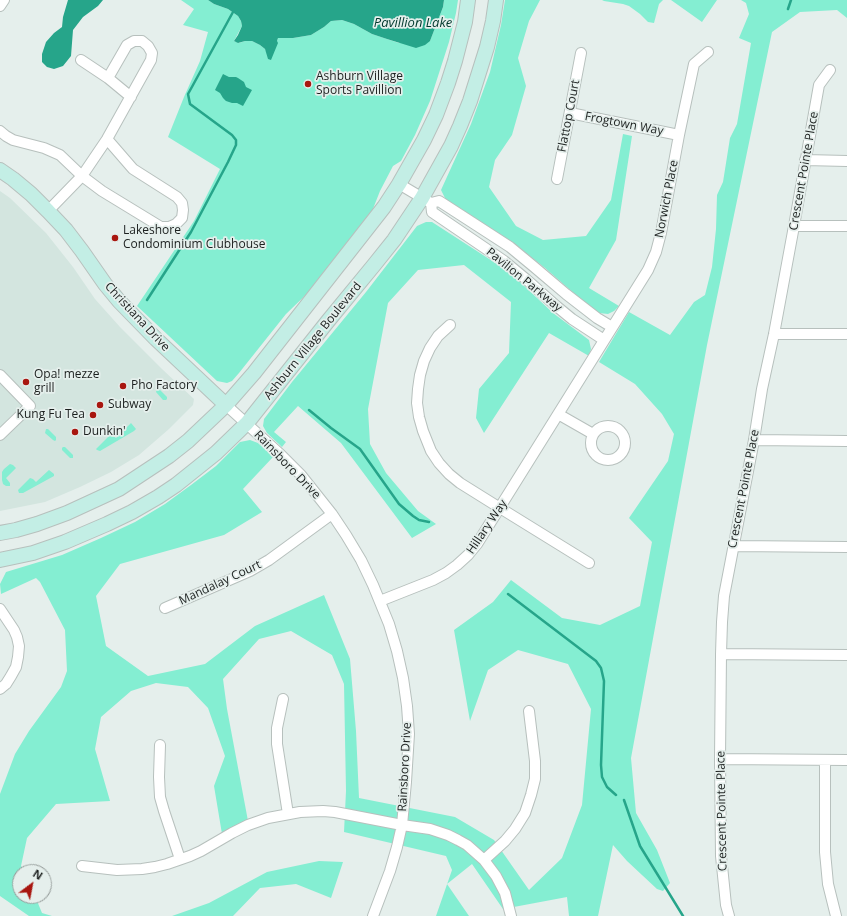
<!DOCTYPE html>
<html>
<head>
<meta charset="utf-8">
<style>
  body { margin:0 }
  #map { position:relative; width:847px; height:916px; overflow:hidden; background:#e5efec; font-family:"Open Sans",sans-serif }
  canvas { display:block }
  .north { position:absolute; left:12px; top:864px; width:40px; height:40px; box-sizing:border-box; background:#e5efec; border:1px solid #959c9a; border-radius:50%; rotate:32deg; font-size:11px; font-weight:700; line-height:16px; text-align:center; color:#1c201f }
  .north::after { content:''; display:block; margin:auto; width:14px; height:18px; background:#a8160f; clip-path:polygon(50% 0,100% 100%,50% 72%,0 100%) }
</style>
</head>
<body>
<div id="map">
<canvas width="847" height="916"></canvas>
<div class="north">N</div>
</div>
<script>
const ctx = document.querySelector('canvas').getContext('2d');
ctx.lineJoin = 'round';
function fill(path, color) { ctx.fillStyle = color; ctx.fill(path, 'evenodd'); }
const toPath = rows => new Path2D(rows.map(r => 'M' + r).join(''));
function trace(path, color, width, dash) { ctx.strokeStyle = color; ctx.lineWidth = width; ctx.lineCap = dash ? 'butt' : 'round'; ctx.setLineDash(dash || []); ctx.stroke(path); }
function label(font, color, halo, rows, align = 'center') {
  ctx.font = font + ' "Open Sans",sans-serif'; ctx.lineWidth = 3.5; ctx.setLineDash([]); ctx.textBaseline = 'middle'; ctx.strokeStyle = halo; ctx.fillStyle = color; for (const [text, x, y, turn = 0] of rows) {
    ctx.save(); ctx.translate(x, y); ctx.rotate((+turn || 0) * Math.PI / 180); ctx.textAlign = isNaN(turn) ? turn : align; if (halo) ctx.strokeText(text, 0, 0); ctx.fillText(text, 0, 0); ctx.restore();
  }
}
fill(toPath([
  [0,191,10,198,46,233,73,267,95,299,120,327,162,369,194,399,193,405,169,429,139,455,111,472,80,487,45,502,0,511]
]), '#d3e5df');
fill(toPath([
  [181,0,208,0,214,4,228,9,238,16,241,21,242,26,234,41,239,43,245,41,252,41,260,45,265,49,267,53,277,41,278,38,293,38,311,35,324,27,331,21,342,20,354,24,372,34,399,43,430,41,443,7,444,0,458,0,456,13,449,42,430,101,415,135,401,161,393,166,380,191,369,219,316,285,286,314,239,373,232,381,227,383,217,381,137,306,194,221,220,169,168,137,184,97,200,61,208,32,183,25,194,9],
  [505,0,540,0,529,21,518,58,526,86,512,135,495,160,489,187,516,226,543,240,586,236,611,200,623,134,632,136,616,240,589,288,619,306,614,311,608,314,599,313,584,302,545,268,517,246,446,200,441,190,471,124,490,72,501,25],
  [602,0,663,0,659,4,654,23,648,22,640,14,629,6,623,4,604,1],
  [671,0,717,0,702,22],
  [741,0,847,0,847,18,837,10,800,12,772,32,707,345,631,758,636,813,657,850,670,883,663,891,657,889,627,861,613,845,598,916,569,916,567,897,503,909,472,864,447,884,469,916,436,916,452,870,446,856,344,832,346,791,344,684,332,655,291,631,259,639,223,679,227,709,248,821,222,834,214,786,225,756,208,708,188,687,156,683,131,691,101,717,95,749,110,801,56,804,27,838,21,866,24,872,20,872,20,896,35,896,42,913,52,916,29,916,0,896,0,794,15,754,29,731,61,687,67,671,65,630,40,582,36,578,1,594,0,584,6,572,62,555,101,538,135,522,165,504,191,485,216,466,240,442,250,440,258,443,273,457,243,489,262,512,224,535,120,564,96,596,106,646,148,676,205,664,255,626,324,595,350,659,356,731,359,798,455,817,494,840,529,890,562,858,582,805,591,709,568,664,518,650,488,670,470,721,454,630,493,602,511,580,562,618,600,625,640,606,652,542,629,518,668,461,674,434,662,414,635,384,599,362,629,312,670,335,694,302,705,295,712,267,716,229,717,195,723,182,730,138,737,124,751,43,739,38,749,14,746,3],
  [426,222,432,222,500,266,520,282,553,313,589,340,591,349,589,356,549,333,484,433,476,418,479,389,509,353,511,302,464,265,418,270,388,303,368,409,370,444,386,473,418,511,436,524,412,538,341,443,298,406,274,432,286,442,282,447,267,433,263,426,264,419,292,382,366,292,417,226],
  [157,389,159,389,167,397,167,399,166,400,163,400,156,392],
  [131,423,136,429,134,431,100,451,97,450,96,449,110,435,112,435,116,438],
  [46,429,48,429,56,437,56,440,55,441,53,440,45,433],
  [63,447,65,447,73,455,73,458,70,458,62,450,62,448],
  [10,464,13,465,16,468,6,478,10,483,10,486,6,486,3,484,2,480,2,472,4,469],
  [49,470,54,474,54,476,23,493,19,493,18,490,30,478,33,479,36,482],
  [319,861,343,862,331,898,296,884,260,888,233,916,172,916,209,903,267,872]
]), '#84eed2');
fill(toPath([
  [68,0,103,0,98,6,83,17,73,30,71,56,63,66,54,69,47,67,42,62,42,54,46,42,54,33,62,27,63,17],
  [208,0,444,0,443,7,430,41,425,45,416,48,387,39,372,34,354,24,342,20,331,21,324,27,311,35,293,38,278,38,277,41,278,43,271,60,268,59,265,49,260,45,252,41,245,41,238,43,234,41,238,35,242,26,241,21,238,16,228,9,214,4],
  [223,74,229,77,236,77,238,78,244,82,246,87,252,90,243,106,237,103,232,103,226,101,223,98,220,93,215,90]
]), '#26a58a');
trace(toPath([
  [788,9,791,0],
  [147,300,191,232,228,162,236,145,236,140,232,135,190,104,188,94,193,85,233,12],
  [309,410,331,428,360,449,399,504,413,516,419,520,429,522],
  [508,594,596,661,601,668,604,681,601,765,602,777,607,787,616,795],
  [624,800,640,846,683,916]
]), '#26a58a', 2.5);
const street = toPath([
  [0,6,4,0],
  [81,60,108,78,131,97],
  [570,113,679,135],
  [0,131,6,136,13,140,44,148,60,155,82,176,102,191,161,227,169,227,176,224,182,218,183,210,182,203,177,197,133,169,107,139],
  [805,160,847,161],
  [557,179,581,53],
  [399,184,431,203,439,201,510,247,533,266,566,294,597,318,612,327],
  [431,203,432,212,504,261,527,280,555,305,572,319,604,340],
  [48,211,82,176,107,139,151,60,152,53,148,46,142,41,134,41,127,45,108,78],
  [794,226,847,226],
  [450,325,438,336,430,348,424,361,420,375,418,389,417,403,419,417,423,431,431,451,439,463,449,474,460,483,500,508,589,563],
  [774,334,847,334],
  [0,375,30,406,0,435],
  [226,405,281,455,301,475,332,514,346,535,361,560,373,585,389,624,397,651,403,678,407,706,409,734,406,782,402,825,397,847,390,871,373,916],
  [558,414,593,434],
  '591 443a17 17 0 1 1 34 0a17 17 0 1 1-34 0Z',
  [754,440,847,441],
  [733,546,847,547],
  [380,601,433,580,446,573,457,565,468,555,477,544,648,270,656,252,661,233,679,135,694,64,708,52],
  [165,608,250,571,269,560,332,514],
  [0,609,14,630,17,637,19,646,18,657,16,667,11,676,6,684,0,689],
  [721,654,847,655],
  [283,699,277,728,277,744,288,814],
  [160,745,159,777,160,797,164,811,180,859],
  [720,759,847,760],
  [825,760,825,852,828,884,836,916],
  [484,860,505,841,515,829,525,813,531,795,535,779,535,761,529,711],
  [82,866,117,870,142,869,155,867,167,864,190,856,201,851,232,833,248,825,268,818,300,812,323,811,335,812,402,825,430,829,448,835,458,840,467,845,484,860,496,876,505,893,511,916],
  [729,916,726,905,721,856,720,759,721,654,722,622,724,596,754,440,762,389,774,334,794,226,819,85,830,70]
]);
const secondary = toPath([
  [0,170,13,179,31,194,48,211,66,230,82,251,105,284,119,301,156,339,226,405],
  [0,533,16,530,37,524,67,513,119,489,169,456,188,441,226,405,254,373,384,207,399,184,424,140,436,115,448,83,455,61,465,22,468,0],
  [0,560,33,553,65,542,107,524,132,512,158,497,176,485,216,453,247,423,328,321,374,265,394,240,422,198,451,146,460,126,470,101,487,47,493,21,496,0]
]);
trace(street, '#b7c0bd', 12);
trace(secondary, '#b7c0bd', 16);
trace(street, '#fff', 10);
trace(secondary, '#c3eee5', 14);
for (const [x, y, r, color] of [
  [308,84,4,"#a8160f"],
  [115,238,4,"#a8160f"],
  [26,382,4,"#a8160f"],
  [123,386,4,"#a8160f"],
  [100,405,4,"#a8160f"],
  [93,415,4,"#a8160f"],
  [75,432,4,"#a8160f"]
]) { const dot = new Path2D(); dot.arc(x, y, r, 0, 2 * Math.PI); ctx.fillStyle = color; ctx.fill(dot); trace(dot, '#e5efec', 1.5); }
label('12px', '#1c201f', '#e5efec', [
  ["Ashburn Village",316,77],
  ["Sports Pavillion",316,91],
  ["Lakeshore",123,231],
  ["Condominium Clubhouse",123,245],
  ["Opa! mezze",34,375],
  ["grill",34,389],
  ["Pho Factory",131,386],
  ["Subway",108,405],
  ["Kung Fu Tea",85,415,"right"],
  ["Dunkin'",83,432]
], 'left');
label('12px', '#1c201f', '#e5efec', [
  ["Flattop Court",569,116,-79],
  ["Frogtown Way",624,124,11],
  ["Crescent Pointe Place",804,171,-80],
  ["Norwich Place",667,199,-79],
  ["Pavilion Parkway",524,280,39],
  ["Christiana Drive",137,317,47],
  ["Ashburn Village Boulevard",313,341,-51],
  ["Rainsboro Drive",287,465,46],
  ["Crescent Pointe Place",744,489,-79],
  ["Hillary Way",487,527,-56],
  ["Mandalay Court",220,583,-25],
  ["Rainsboro Drive",405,767,-87],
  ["Crescent Pointe Place",722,811,-91]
]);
label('italic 13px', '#00382d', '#e5efec', [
  ["Pavillion Lake",413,23]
]);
</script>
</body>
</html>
